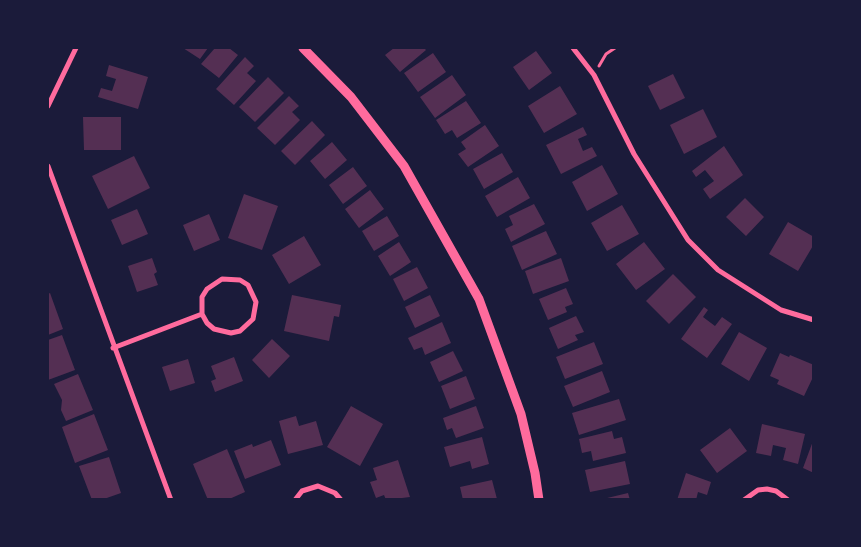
<!DOCTYPE html>
<html>
<head>
<meta charset="utf-8">
<style>
  body { margin:0 }
  #map { position:relative; width:861px; height:547px; overflow:hidden; background:#1b1b3a; font-family:"IBM Plex Serif",serif }
  canvas { display:block }
  .frame { position:absolute; inset:0; border:49px solid #1b1b3a; pointer-events:none }
</style>
</head>
<body>
<div id="map">
<canvas width="861" height="547"></canvas>
<div class="frame"></div>
</div>
<script>
const ctx = document.querySelector('canvas').getContext('2d');
ctx.lineJoin = 'round';
function fill(path, color) { ctx.fillStyle = color; ctx.fill(path, 'evenodd'); }
const toPath = rows => new Path2D(rows.map(r => 'M' + r).join(''));
function trace(path, color, width, dash) { ctx.strokeStyle = color; ctx.lineWidth = width; ctx.lineCap = dash ? 'butt' : 'round'; ctx.setLineDash(dash || []); ctx.stroke(path); }
fill(toPath([
  [183,48,208,48,200,59],
  [215,48,229,48,238,55,219,78,201,64],
  [394,48,424,48,426,50,400,72,385,55],
  [536,51,552,73,529,90,513,67],
  [433,53,446,72,418,92,404,73],
  [245,57,254,66,247,73,256,81,234,105,216,89],
  [109,65,148,77,138,109,98,97,101,88,112,91,116,79,106,76],
  [673,74,685,98,660,110,648,86],
  [452,75,466,95,435,118,420,97],
  [268,77,284,93,255,122,239,107],
  [560,86,577,114,544,133,528,106],
  [289,96,299,106,292,112,300,120,275,145,257,128],
  [466,101,481,123,457,138,452,130,445,134,436,120],
  [703,109,717,137,684,154,670,125],
  [83,117,121,117,121,150,84,150],
  [312,121,325,135,295,165,281,151],
  [485,125,499,146,468,167,458,154,466,149,461,142],
  [583,127,587,135,578,139,583,151,592,147,597,156,561,174,546,145],
  [332,142,347,160,325,179,310,161],
  [724,146,743,175,710,199,703,189,714,181,705,170,696,177,692,171],
  [502,153,513,172,484,189,473,169],
  [134,156,150,188,108,209,92,176],
  [602,165,618,194,587,211,572,182],
  [353,167,367,186,343,204,329,185],
  [518,177,530,198,497,217,485,196],
  [370,190,384,209,359,228,345,209],
  [244,194,278,206,262,250,228,238],
  [745,198,764,217,746,236,726,217],
  [534,204,545,224,511,242,505,229,513,225,509,216],
  [622,205,639,234,607,251,591,223],
  [137,209,148,234,122,245,111,220],
  [209,214,220,240,194,251,183,225],
  [387,216,399,236,374,251,362,231],
  [788,222,814,237,814,244,798,271,769,254],
  [546,231,557,254,522,270,512,246],
  [304,236,321,265,289,284,272,255],
  [399,242,411,262,390,276,378,256],
  [644,242,665,269,636,290,616,264],
  [152,258,157,272,154,274,158,285,137,292,128,266],
  [561,258,569,281,533,294,525,271],
  [417,267,428,288,404,301,393,279],
  [673,274,696,297,669,324,646,301],
  [566,288,573,304,565,307,567,312,548,320,539,299],
  [50,293,63,329,48,335,48,294],
  [292,295,341,305,339,317,334,316,329,341,284,331],
  [430,295,440,316,415,328,405,307],
  [704,307,708,310,703,317,715,326,722,317,732,324,707,358,681,339],
  [576,316,584,332,575,335,578,340,558,349,549,328],
  [442,322,451,343,425,355,422,347,414,350,408,338],
  [739,332,767,348,749,381,721,364],
  [62,335,75,370,48,380,48,340],
  [272,339,290,356,269,378,252,360],
  [594,342,603,364,565,379,556,357],
  [453,351,463,371,439,382,430,362],
  [780,353,789,357,790,355,814,365,814,375,804,396,777,384,779,380,770,376],
  [234,357,243,381,215,392,211,381,216,379,211,366],
  [188,359,195,383,170,391,162,367],
  [602,371,610,392,573,407,564,386],
  [78,374,93,410,66,421,61,410,62,400,54,384],
  [466,376,475,399,450,409,441,386],
  [619,399,626,420,579,435,572,413],
  [351,406,383,424,360,466,327,447],
  [476,406,484,428,456,438,452,428,447,430,443,418],
  [94,414,108,450,75,463,62,427],
  [296,416,299,426,316,421,323,445,288,454,279,421],
  [762,424,805,434,798,464,783,460,786,448,773,445,771,456,756,453],
  [730,428,747,451,717,473,700,450],
  [612,431,614,439,622,437,626,453,593,461,591,451,582,453,579,439],
  [482,437,489,464,472,469,470,461,450,467,444,447],
  [271,440,281,465,245,479,234,451,252,444,253,447],
  [813,441,814,441,814,473,803,468],
  [227,449,245,492,227,500,208,500,193,464],
  [109,457,121,493,101,500,92,500,79,466],
  [398,460,410,497,386,500,384,495,376,498,370,482,377,480,373,468],
  [625,461,630,484,590,492,585,470],
  [686,473,711,482,707,495,698,492,696,500,677,500],
  [492,480,497,499,463,500,460,487],
  [628,493,630,500,603,500,603,499]
]), '#542f53');
trace(toPath([
  [599,66,606,54,615,48]
]), '#ff6b9d', 3);
trace(toPath([
  [573,48,594,75,634,154,688,240,718,270,781,310,814,320],
  [48,106,76,48],
  [48,166,171,500],
  [113,348,202,314,202,297,207,289,222,279,240,280,248,285,256,302,253,319,240,331,231,333,214,329,207,323,202,314],
  [295,500,302,491,318,486,335,493,341,500],
  [744,500,758,490,767,489,776,491,788,500]
]), '#ff6b9d', 5);
trace(toPath([
  [303,48,351,97,404,166,479,299,521,414,535,473,539,500]
]), '#ff6b9d', 9);
</script>
</body>
</html>
